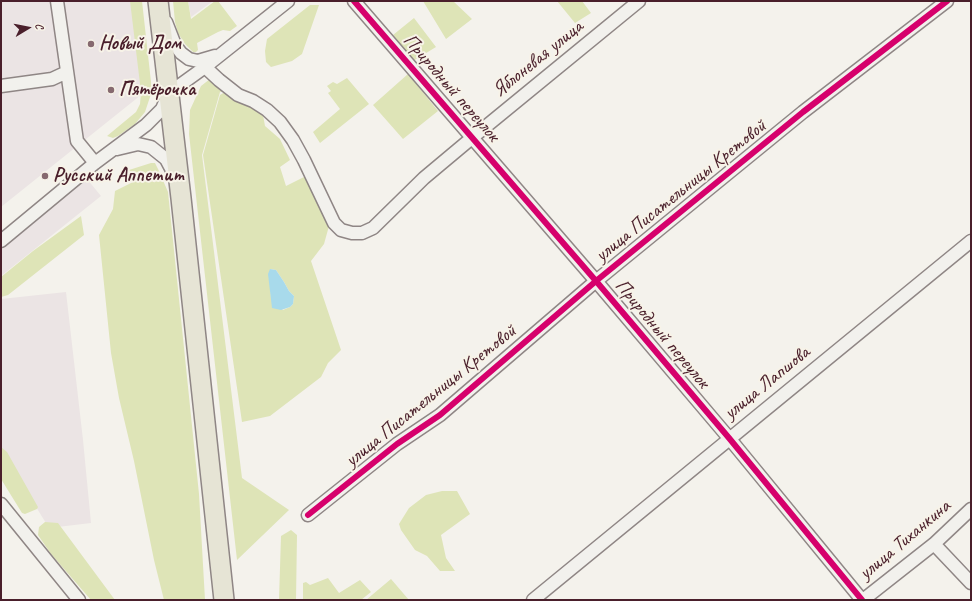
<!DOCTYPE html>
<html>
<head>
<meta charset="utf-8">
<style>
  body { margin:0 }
  #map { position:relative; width:972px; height:601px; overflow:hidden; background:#f4f2ec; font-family:Caveat,sans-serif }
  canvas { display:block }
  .frame { position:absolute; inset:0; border:2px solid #4a1f2b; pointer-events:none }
  .north { position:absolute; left:8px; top:8px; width:40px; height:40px; -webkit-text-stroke:3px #f7f3e8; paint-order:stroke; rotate:80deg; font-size:11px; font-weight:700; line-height:16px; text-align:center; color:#4a1f2b }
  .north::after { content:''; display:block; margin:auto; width:14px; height:18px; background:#4a1f2b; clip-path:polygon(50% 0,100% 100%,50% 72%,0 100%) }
</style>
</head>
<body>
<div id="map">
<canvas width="972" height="601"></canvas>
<div class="frame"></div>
<div class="north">С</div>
</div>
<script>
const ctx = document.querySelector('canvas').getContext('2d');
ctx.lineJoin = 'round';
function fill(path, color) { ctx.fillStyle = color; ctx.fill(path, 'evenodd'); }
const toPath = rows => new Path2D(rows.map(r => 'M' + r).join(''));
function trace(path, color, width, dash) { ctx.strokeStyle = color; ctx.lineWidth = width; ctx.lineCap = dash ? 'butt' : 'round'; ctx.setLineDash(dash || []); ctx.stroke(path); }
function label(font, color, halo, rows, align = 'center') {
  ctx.font = font + ' Caveat,sans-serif'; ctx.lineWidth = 4; ctx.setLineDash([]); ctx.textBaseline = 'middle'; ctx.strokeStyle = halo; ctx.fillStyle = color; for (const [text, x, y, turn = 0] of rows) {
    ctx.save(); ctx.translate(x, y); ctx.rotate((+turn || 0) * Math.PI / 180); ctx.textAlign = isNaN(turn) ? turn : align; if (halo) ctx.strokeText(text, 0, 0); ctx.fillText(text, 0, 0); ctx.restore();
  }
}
fill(toPath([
  [1,1,139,1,141,95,1,207],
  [188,1,213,1,191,17],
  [87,179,101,196,1,276,1,250],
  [66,292,83,440,91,523,49,528,1,450,1,299]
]), '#ebe4e4');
fill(toPath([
  [130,1,142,1,152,91,145,112,135,124,118,136,113,138,107,136,136,112,140,104,141,92],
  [173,1,188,1,191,19,215,1,218,1,237,26,230,31,223,30,218,32,197,43,198,50,196,52,193,52,185,44,178,33,175,22],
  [423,1,453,1,472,19,446,39],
  [557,1,582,1,591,13,575,23],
  [310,5,319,5,302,54,292,61,271,67,266,62,265,51,267,39],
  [414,18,436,47,413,61,393,35],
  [408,74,438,111,403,139,373,105],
  [347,78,369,104,320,143,313,132,340,109,328,93,331,91,327,86,333,82,337,84],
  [210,79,227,90,220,92,202,155,242,478,289,510,237,560,189,134,190,110,201,86],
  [225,92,246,102,263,115,265,126,280,139,290,160,280,167,286,186,306,176,329,226,324,244,311,261,341,350,328,363,321,377,270,416,242,422,203,155,220,95],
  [270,269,276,270,284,282,289,291,294,296,293,304,290,307,283,310,271,299],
  [151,163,155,163,159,171,168,192,199,494,205,600,164,600,154,560,134,461,119,398,111,353,99,235,113,209,115,191,135,181,129,170],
  [81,216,84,235,8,295,1,297,1,277,33,251],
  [1,447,7,452,38,507,37,509,25,514,22,513,1,479],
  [442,491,457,491,470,514,441,535,446,558,455,571,440,571,427,556,415,550,401,530,399,524,409,508,426,495],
  [45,522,58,523,115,600,91,600,51,554,38,535,39,527],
  [291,530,297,535,296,600,279,600,281,536],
  [328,578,339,593,360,580,371,592,361,600,303,600,303,583,306,582,310,585],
  [391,579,409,600,366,600]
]), '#dee4b7');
fill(toPath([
  [270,269,276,270,284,282,289,291,294,296,293,304,290,307,281,310,272,308,268,274]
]), '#a8daeb');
const minor = toPath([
  [57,1,77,141,95,163],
  [354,1,596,281,729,438,862,600],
  [166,22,175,45,181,53,189,59,198,61,215,56],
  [205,67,219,80,238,95,253,101,267,110,280,122,293,140,304,160,334,223,341,230,352,233,362,233,373,228,424,178,473,137,639,1],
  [1,86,52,79,67,72],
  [117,149,138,144,151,147,166,159,175,176],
  [1,241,95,163,146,125,162,109,169,93,205,67,288,1],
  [1,504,79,600],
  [308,515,397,444,440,415,596,281,803,112,947,1],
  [934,544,971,583],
  [533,600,971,241],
  [863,600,934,544,971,509]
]);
const trunk = toPath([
  [158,1,181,198,224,600]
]);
trace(minor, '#8f8685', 15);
trace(trunk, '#8f8685', 22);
trace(minor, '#f2f1ed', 12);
trace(trunk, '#e6e4d5', 19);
trace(toPath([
  [354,1,596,281,729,438,862,600],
  [308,515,397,444,440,415,596,281,803,112,947,1]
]), '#d6006c', 6);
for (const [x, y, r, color] of [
  [91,44,4,"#86696f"],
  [111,90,4,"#86696f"],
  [45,176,4,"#86696f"]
]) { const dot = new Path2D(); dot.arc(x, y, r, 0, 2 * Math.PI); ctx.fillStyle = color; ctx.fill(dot); trace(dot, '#f7f3e8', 1.5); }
label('bold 20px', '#4a1f2b', '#f7f3e8', [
  ["Новый Дом",99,44],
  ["Пятёрочка",119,90],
  ["Русский Аппетит",53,176]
], 'left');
label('20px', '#4a1f2b', '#f7f3e8', [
  ["Яблоневая улица",538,59,-39],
  ["Природный переулок",451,88,49],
  ["улица Писательницы Кретовой",681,191,-39],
  ["Природный переулок",662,334,50],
  ["улица Лапшова",767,383,-39],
  ["улица Писательницы Кретовой",431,396,-39],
  ["улица Тиханкина",905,540,-40]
]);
</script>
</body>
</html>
